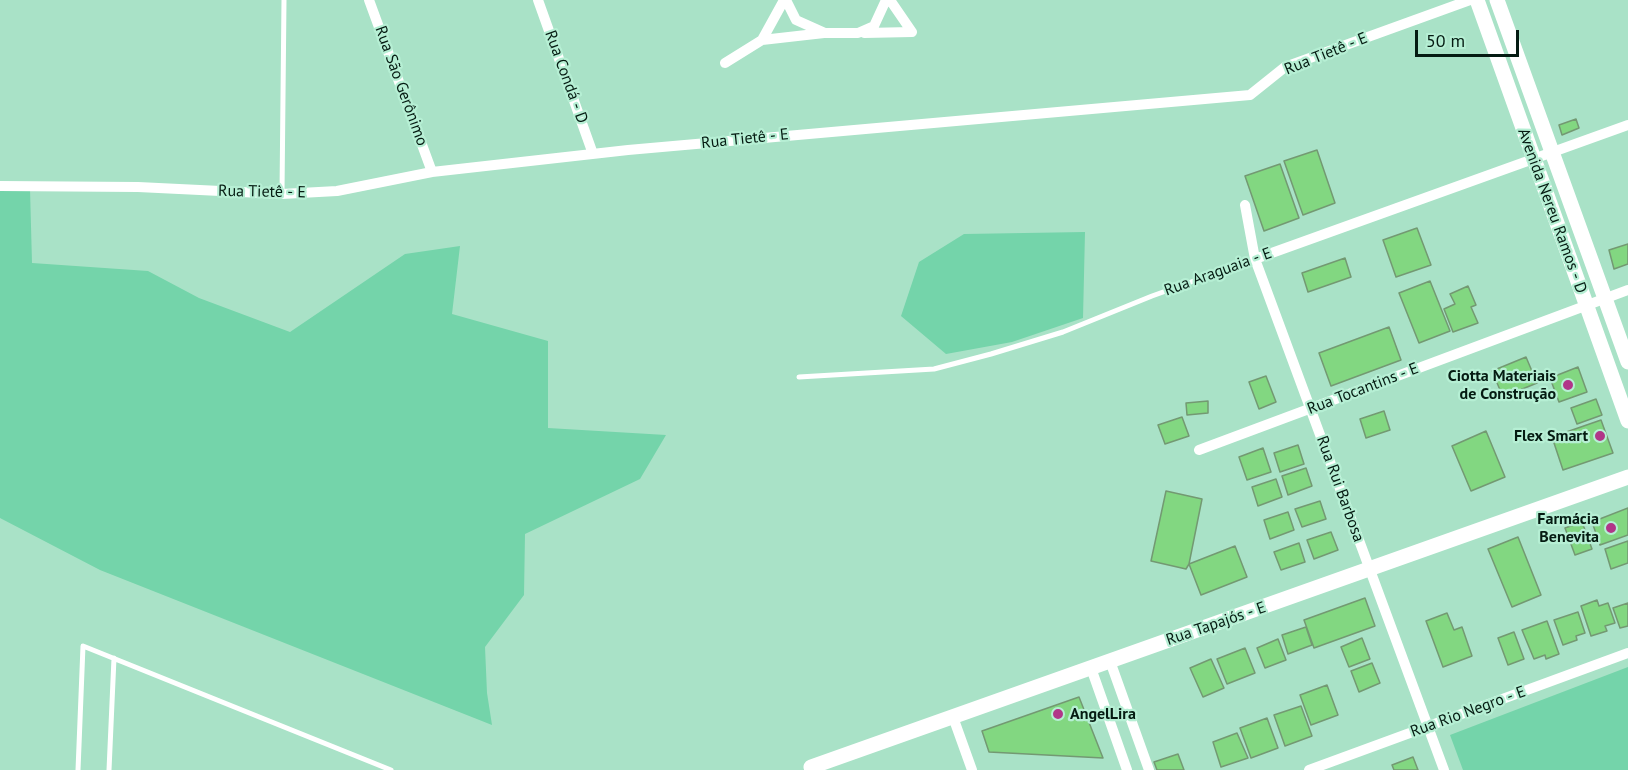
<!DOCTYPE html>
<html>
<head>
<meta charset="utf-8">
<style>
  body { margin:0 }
  #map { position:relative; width:1628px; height:770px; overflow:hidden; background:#a9e2c7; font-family:"PT Sans",sans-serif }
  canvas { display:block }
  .scale { position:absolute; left:1415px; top:30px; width:104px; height:27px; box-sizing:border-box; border:3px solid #051b12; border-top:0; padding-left:8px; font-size:18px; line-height:21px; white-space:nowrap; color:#051b12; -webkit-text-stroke:4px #b6efd4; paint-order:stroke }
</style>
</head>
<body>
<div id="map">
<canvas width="1628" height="770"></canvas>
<div class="scale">50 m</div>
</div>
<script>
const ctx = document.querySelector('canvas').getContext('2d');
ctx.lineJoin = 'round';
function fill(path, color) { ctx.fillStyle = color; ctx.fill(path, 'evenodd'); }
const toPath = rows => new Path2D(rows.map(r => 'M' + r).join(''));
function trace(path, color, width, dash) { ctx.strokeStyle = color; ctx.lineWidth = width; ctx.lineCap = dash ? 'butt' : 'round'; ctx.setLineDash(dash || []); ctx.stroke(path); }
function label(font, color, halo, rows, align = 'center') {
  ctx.font = font + ' "PT Sans",sans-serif'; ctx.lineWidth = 4.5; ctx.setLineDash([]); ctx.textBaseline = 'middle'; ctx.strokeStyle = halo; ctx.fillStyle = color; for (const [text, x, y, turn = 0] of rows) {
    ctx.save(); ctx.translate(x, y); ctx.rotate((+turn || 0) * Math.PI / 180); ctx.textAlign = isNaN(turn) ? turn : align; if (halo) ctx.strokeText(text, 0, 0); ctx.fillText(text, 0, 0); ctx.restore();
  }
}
fill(toPath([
  [30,189,32,263,148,271,199,298,290,332,405,254,460,246,452,314,548,341,548,428,666,435,640,479,525,534,524,595,485,647,487,693,492,725,100,570,0,518,0,190],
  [1085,232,1083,318,1012,342,946,354,901,316,919,262,964,234],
  [1628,667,1628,770,1463,770,1450,735]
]), '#74d4aa');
const building = toPath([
  [1576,119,1579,128,1562,135,1559,125,1576,119],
  [1317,150,1335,203,1303,215,1284,161,1317,150],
  [1280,164,1299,218,1264,231,1245,176,1280,164],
  [1417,228,1431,265,1396,277,1383,240,1417,228],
  [1628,244,1628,264,1614,269,1609,250,1628,244],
  [1345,258,1351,277,1308,292,1302,273,1345,258],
  [1430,281,1450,331,1419,343,1399,293,1430,281],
  [1468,286,1476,305,1471,307,1478,323,1453,332,1444,309,1455,304,1450,294,1468,286],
  [1389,327,1401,360,1331,386,1319,353,1389,327],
  [1526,357,1537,383,1503,397,1492,371,1526,357],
  [1578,367,1587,392,1559,402,1550,378,1578,367],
  [1266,376,1276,402,1259,409,1249,382,1266,376],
  [1596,399,1602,415,1577,424,1571,408,1596,399],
  [1208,401,1208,413,1187,415,1186,403,1208,401],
  [1384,411,1390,430,1366,438,1360,419,1384,411],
  [1182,417,1189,436,1165,444,1158,425,1182,417],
  [1601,420,1613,453,1563,470,1552,437,1601,420],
  [1486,431,1505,477,1471,491,1452,446,1486,431],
  [1298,445,1304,464,1280,472,1274,453,1298,445],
  [1263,448,1271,472,1247,480,1239,457,1263,448],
  [1306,468,1312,486,1288,495,1282,476,1306,468],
  [1276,479,1282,497,1258,506,1252,487,1276,479],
  [1166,491,1202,499,1189,564,1186,569,1151,561,1166,491],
  [1320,501,1326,519,1302,527,1295,509,1320,501],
  [1628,508,1628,535,1600,545,1592,522,1628,508],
  [1288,512,1294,530,1270,539,1264,520,1288,512],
  [1582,522,1592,549,1575,555,1565,528,1582,522],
  [1331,532,1338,550,1314,559,1307,540,1331,532],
  [1518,537,1541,595,1512,607,1488,549,1518,537],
  [1628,541,1628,563,1611,569,1605,549,1628,541],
  [1299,543,1305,562,1281,570,1274,552,1299,543],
  [1235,546,1247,577,1201,595,1189,564,1235,546],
  [1365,598,1375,626,1314,648,1304,620,1365,598],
  [1597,600,1599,606,1608,603,1615,623,1605,626,1607,631,1591,636,1581,606,1597,600],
  [1628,603,1628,626,1620,628,1613,608,1628,603],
  [1578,612,1585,633,1576,636,1577,640,1563,645,1554,620,1578,612],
  [1447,613,1454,630,1462,627,1472,656,1443,667,1426,621,1447,613],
  [1547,621,1559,654,1546,659,1545,655,1534,659,1522,630,1547,621],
  [1306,627,1312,645,1288,654,1282,635,1306,627],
  [1514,632,1524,659,1508,665,1498,638,1514,632],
  [1362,638,1370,659,1349,667,1341,647,1362,638],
  [1278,639,1286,660,1265,668,1257,648,1278,639],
  [1245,648,1255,673,1227,684,1217,659,1245,648],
  [1211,659,1224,688,1203,697,1190,668,1211,659],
  [1372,663,1380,683,1359,692,1351,671,1372,663],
  [1327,685,1338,715,1311,725,1300,695,1327,685],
  [1079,697,1103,758,989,752,982,731,1079,697],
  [1301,706,1312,736,1285,746,1274,715,1301,706],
  [1267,718,1278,748,1251,758,1240,728,1267,718],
  [1237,733,1248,758,1221,767,1213,742,1237,733],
  [1178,754,1184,770,1157,770,1154,762,1178,754],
  [1413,757,1418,770,1394,770,1392,765,1413,757]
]);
fill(building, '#82d781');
trace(building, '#739972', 1.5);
trace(toPath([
  [282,193,284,0],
  [799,377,934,369,991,354,1063,332,1152,296,1255,259],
  [78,770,83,646,391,770],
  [109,770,114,658]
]), '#fff', 5);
trace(toPath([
  [369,0,432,172],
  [538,0,593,154],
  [786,0,796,20,825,33,858,33,874,26,886,0],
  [890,0,912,32],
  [864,33,912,32],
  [762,40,824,33],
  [725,63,762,40,784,0],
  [0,186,138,187,282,194,337,191,432,172,628,150,1250,95,1285,67,1470,0],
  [1245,205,1255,259,1444,770],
  [1255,259,1628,125],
  [1199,450,1628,290],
  [1110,661,1149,770],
  [1091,668,1127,770],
  [953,717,972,770],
  [1309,770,1628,653]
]), '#fff', 10);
trace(toPath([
  [1477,0,1628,421],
  [1497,0,1628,362],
  [812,770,811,767,1628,477]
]), '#fff', 15);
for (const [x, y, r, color] of [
  [1568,385,6,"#b13688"],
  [1600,436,6,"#b13688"],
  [1611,528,6,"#b13688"],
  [1058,714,6,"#b13688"]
]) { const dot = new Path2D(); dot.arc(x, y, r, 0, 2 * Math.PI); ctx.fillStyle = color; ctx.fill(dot); trace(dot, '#b6efd4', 2); }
label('16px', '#051b12', '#b6efd4', [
  ["Rua Tietê - E",1326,54,-22],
  ["Rua Condá - D",566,77,70],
  ["Rua São Gerônimo",401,86,70],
  ["Rua Tietê - E",745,139,-6],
  ["Rua Tietê - E",262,192,1],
  ["Avenida Nereu Ramos - D",1552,211,70],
  ["Rua Araguaia - E",1218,272,-20],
  ["Rua Tocantins - E",1363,389,-21],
  ["Rua Rui Barbosa",1340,489,70],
  ["Rua Tapajós - E",1216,624,-19],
  ["Rua Rio Negro - E",1468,712,-20]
]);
label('bold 16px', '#051b12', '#b6efd4', [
  ["Ciotta Materiais",1556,376],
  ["de Construção",1556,394],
  ["Flex Smart",1588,436],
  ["Farmácia",1599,519],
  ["Benevita",1599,537],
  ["AngelLira",1070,714,"left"]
], 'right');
</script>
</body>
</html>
